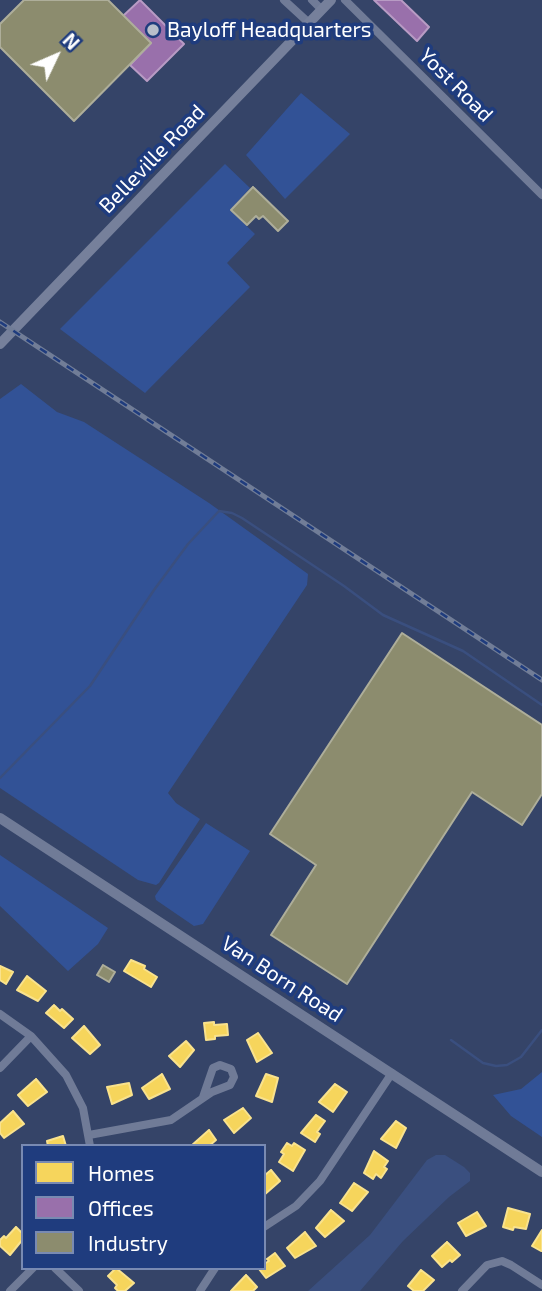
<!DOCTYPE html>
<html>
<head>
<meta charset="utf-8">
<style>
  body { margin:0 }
  #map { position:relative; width:542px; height:1291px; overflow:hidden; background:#354468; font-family:"Exo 2",sans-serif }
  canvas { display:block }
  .legend { position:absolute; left:21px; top:1144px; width:245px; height:126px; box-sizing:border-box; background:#1f3c7e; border:2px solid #798ab2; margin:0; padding:9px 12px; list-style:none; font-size:21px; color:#fff }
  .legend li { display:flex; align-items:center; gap:14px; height:35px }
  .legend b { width:35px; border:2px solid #798ab2 }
  .north { position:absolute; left:21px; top:21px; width:70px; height:70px; -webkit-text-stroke:5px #1f3c7e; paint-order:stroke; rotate:46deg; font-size:19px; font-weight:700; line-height:28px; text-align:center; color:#fff }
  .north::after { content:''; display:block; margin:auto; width:24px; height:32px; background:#fff; clip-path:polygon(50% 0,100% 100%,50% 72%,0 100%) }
</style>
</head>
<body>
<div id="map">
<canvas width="542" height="1291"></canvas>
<ul class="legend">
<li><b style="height:19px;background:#f6d55c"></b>Homes</li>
<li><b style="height:19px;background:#9970ab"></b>Offices</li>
<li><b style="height:19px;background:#8c8c6e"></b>Industry</li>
</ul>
<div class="north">N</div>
</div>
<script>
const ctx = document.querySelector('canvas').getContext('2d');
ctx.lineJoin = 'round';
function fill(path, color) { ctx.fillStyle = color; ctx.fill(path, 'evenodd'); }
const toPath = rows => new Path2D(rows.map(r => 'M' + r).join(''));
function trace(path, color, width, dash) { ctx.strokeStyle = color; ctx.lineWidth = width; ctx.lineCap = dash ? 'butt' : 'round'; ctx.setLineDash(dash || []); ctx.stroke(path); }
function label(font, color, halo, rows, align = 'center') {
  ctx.font = font + ' "Exo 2",sans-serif'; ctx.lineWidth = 7; ctx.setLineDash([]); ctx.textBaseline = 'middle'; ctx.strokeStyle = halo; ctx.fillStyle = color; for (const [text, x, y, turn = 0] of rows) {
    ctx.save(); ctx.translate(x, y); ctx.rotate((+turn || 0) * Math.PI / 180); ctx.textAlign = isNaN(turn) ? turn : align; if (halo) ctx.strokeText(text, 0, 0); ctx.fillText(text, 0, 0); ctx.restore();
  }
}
fill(toPath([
  [301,93,350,134,285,199,246,155],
  [225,164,250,188,230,210,255,234,227,263,250,287,145,393,60,329],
  [21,384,57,412,84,422,209,503,308,574,307,585,168,793,176,803,200,819,159,883,156,885,138,880,0,788,0,399],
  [206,823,250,851,203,924,194,926,156,900,155,896],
  [0,855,108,928,98,944,68,971,0,906],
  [542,1072,542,1137,511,1116,493,1095,521,1089]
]), '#325296');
fill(toPath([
  [436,1155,445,1155,464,1167,470,1173,470,1181,449,1197,403,1241,360,1291,308,1291,370,1235,427,1160]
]), '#3a4f7f');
const homes = toPath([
  [131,960,145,966,144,969,157,977,151,987,124,971,131,960],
  [0,966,13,972,6,984,0,980,0,966],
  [27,976,46,991,38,1001,17,990,27,976],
  [54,1005,60,1011,62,1009,73,1019,64,1028,46,1013,54,1005],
  [214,1022,214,1025,227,1024,228,1035,215,1036,215,1039,206,1040,204,1023,214,1022],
  [84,1026,100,1045,90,1054,72,1038,84,1026],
  [258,1033,272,1053,257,1062,247,1040,258,1033],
  [186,1041,194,1050,180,1067,169,1056,186,1041],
  [162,1074,170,1089,149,1099,142,1088,162,1074],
  [266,1074,278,1078,272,1102,256,1096,266,1074],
  [36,1079,47,1092,28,1106,18,1095,36,1079],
  [129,1083,132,1095,112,1104,107,1087,129,1083],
  [335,1084,347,1092,333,1112,319,1102,335,1084],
  [243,1108,251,1118,234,1133,224,1120,243,1108],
  [13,1111,24,1124,4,1138,0,1133,0,1123,13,1111],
  [316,1115,325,1121,317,1132,320,1134,315,1142,301,1133,316,1115],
  [396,1121,406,1128,396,1148,381,1139,396,1121],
  [209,1130,216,1140,209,1146,191,1146,209,1130],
  [63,1136,66,1146,48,1146,47,1141,63,1136],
  [287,1143,292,1146,294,1143,305,1150,293,1171,279,1162,284,1154,281,1152,287,1143],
  [374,1151,388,1161,384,1167,387,1169,381,1178,376,1174,373,1179,364,1173,374,1151],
  [271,1170,280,1181,264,1195,264,1176,271,1170],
  [354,1183,368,1192,352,1211,340,1203,354,1183],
  [508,1208,530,1214,526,1229,514,1227,513,1230,503,1227,508,1208],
  [331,1210,344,1221,325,1237,316,1228,331,1210],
  [477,1212,486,1226,466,1236,458,1223,477,1212],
  [16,1227,23,1234,23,1239,10,1255,0,1246,0,1240,4,1236,6,1238,16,1227],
  [542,1230,542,1251,541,1251,532,1246,542,1230],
  [305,1232,316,1246,295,1258,287,1248,305,1232],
  [447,1242,460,1255,452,1262,450,1260,442,1267,432,1256,447,1242],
  [275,1253,285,1266,266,1278,259,1269,264,1268,264,1264,269,1261,267,1259,275,1253],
  [116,1268,134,1283,125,1291,118,1291,115,1288,117,1285,108,1276,116,1268],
  [421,1270,434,1280,423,1291,414,1291,408,1286,421,1270],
  [246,1275,257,1287,253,1291,231,1291,246,1275]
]);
fill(homes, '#f6d55c');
trace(homes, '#f9e28d', 2);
const offices = toPath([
  [140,0,184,44,147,81,130,65,151,43,123,16,140,0],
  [374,0,401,0,429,27,417,41,374,0]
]);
fill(offices, '#9970ab');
trace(offices, '#b89bc4', 2);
const industry = toPath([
  [24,0,108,0,151,43,74,121,0,47,0,24,24,0],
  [253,187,288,221,278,231,263,216,259,219,256,216,247,225,231,210,253,187],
  [402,633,542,725,542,794,522,825,472,792,347,984,271,935,316,865,270,834,402,633],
  [103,965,115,972,109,982,97,975,103,965]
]);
fill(industry, '#8c8c6e');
trace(industry, '#aeae9a', 2);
trace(toPath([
  [0,778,90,686,154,590,188,544,219,511,232,513,242,518,344,586,383,615,463,651,542,705],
  [451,1040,483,1063,496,1066,507,1065,521,1057,542,1030]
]), '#3a4f7f', 2.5);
trace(toPath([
  [284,0,309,23],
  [312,0,322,10],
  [345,0,542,195],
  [0,1014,31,1036,66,1075,83,1108,90,1146],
  [0,1068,31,1036],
  [89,1135,171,1120,212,1092,230,1085,234,1077,231,1069,220,1065,213,1068,203,1097],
  [264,1227,296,1206,320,1181,392,1073],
  [55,1268,79,1291],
  [10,1291,33,1268],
  [200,1291,215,1268],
  [462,1291,487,1265,502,1261,511,1265,542,1285]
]), '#707b97', 8);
trace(toPath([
  [0,818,542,1172]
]), '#707b97', 10);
trace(toPath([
  [0,344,331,0]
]), '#76809b', 10);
const rail = toPath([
  [0,322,542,680]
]);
trace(rail, '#717d97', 5);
trace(rail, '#1f3c7e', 2.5, [8]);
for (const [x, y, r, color] of [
  [153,30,7,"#b8beca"]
]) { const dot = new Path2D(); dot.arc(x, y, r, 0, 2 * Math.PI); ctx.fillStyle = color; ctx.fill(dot); trace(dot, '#1f3c7e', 2.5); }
label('21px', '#fff', '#1f3c7e', [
  ["Bayloff Headquarters",167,30]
], 'left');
label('21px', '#fff', '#1f3c7e', [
  ["Yost Road",456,85,45],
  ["Belleville Road",152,159,-46],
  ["Van Born Road",282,979,33]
]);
</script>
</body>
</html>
